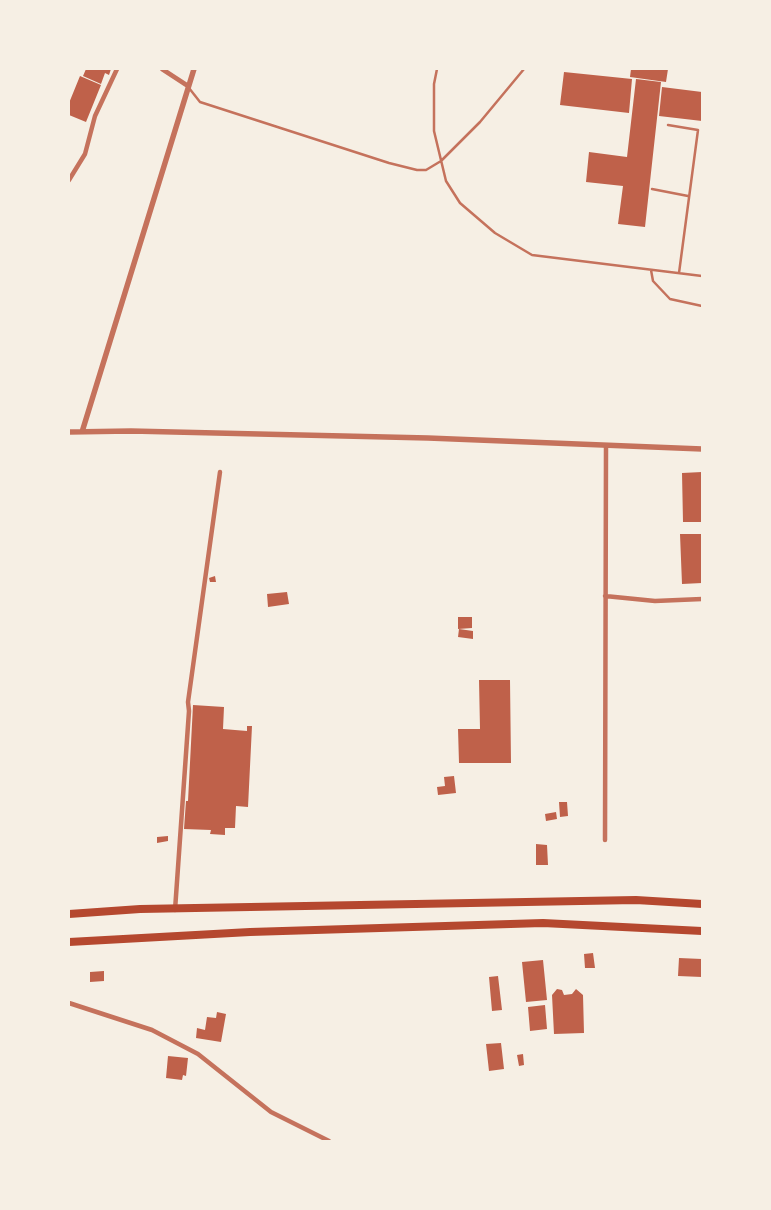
<!DOCTYPE html>
<html>
<head>
<meta charset="utf-8">
<style>
  body { margin:0 }
  #map { position:relative; width:771px; height:1210px; overflow:hidden; background:#f6efe4; font-family:"Asap Condensed",sans-serif }
  canvas { display:block }
  .frame { position:absolute; inset:0; border:70px solid #f6efe4; pointer-events:none }
</style>
</head>
<body>
<div id="map">
<canvas width="771" height="1210"></canvas>
<div class="frame"></div>
</div>
<script>
const ctx = document.querySelector('canvas').getContext('2d');
ctx.lineJoin = 'round';
function fill(path, color) { ctx.fillStyle = color; ctx.fill(path, 'evenodd'); }
const toPath = rows => new Path2D(rows.map(r => 'M' + r).join(''));
function trace(path, color, width, dash) { ctx.strokeStyle = color; ctx.lineWidth = width; ctx.lineCap = dash ? 'butt' : 'round'; ctx.setLineDash(dash || []); ctx.stroke(path); }
fill(toPath([
  [86,69,111,69,109,75,105,73,101,84,83,76],
  [631,69,668,69,666,82,630,77],
  [564,72,632,79,629,113,560,105],
  [80,76,101,85,86,122,69,115,69,103],
  [636,79,661,82,645,227,618,224,623,186,586,182,589,152,627,157],
  [662,87,702,92,702,121,659,116],
  [702,472,702,522,683,522,682,473],
  [680,534,702,534,702,583,682,584],
  [215,576,216,582,210,582,209,578],
  [287,592,289,604,268,607,267,594],
  [458,617,472,617,472,628,458,629],
  [459,629,473,631,473,639,458,637],
  [479,680,510,680,511,763,459,763,458,729,480,729],
  [193,705,224,707,223,729,247,731,247,726,252,726,248,807,236,806,235,828,225,828,225,835,210,834,211,830,184,829,186,801,188,801],
  [454,776,456,793,438,795,437,787,445,786,444,777],
  [559,802,567,802,568,816,560,817],
  [556,812,557,819,546,821,545,814],
  [168,836,168,841,157,843,157,837],
  [536,844,547,845,548,865,536,865],
  [593,953,595,968,585,968,584,954],
  [679,958,702,959,702,977,678,976],
  [543,960,547,1000,526,1002,522,962],
  [104,971,104,981,90,982,90,972],
  [498,976,502,1010,492,1011,489,977],
  [557,989,562,990,564,995,572,994,576,989,583,995,584,1033,554,1034,552,995],
  [545,1005,547,1029,530,1031,528,1007],
  [217,1012,226,1014,221,1042,196,1038,197,1028,205,1030,207,1017,216,1018],
  [501,1043,504,1069,489,1071,486,1044],
  [523,1054,524,1065,519,1066,517,1055],
  [168,1056,188,1058,186,1076,183,1075,182,1080,166,1078]
]), '#bf614a');
trace(toPath([
  [437,69,434,84,434,131,446,181,460,203,495,233,532,255,702,276],
  [189,88,200,102,389,163,417,170,426,170,441,161,480,122,524,69],
  [668,125,698,130,679,273],
  [652,189,688,196],
  [651,270,653,281,670,299,702,306]
]), '#c5725c', 2.5);
trace(toPath([
  [162,69,188,86],
  [69,180,85,154,95,116,117,69],
  [605,596,655,601,702,599],
  [605,840,606,446],
  [175,910,189,711,188,702,220,472],
  [69,1003,152,1030,198,1054,271,1112,329,1141]
]), '#c5725c', 4.5);
trace(toPath([
  [69,432,131,431,428,438,702,449],
  [82,432,194,69]
]), '#c5725c', 5.5);
trace(toPath([
  [69,914,140,909,636,900,702,904],
  [69,942,250,932,543,923,702,931]
]), '#b5482f', 8);
</script>
</body>
</html>
